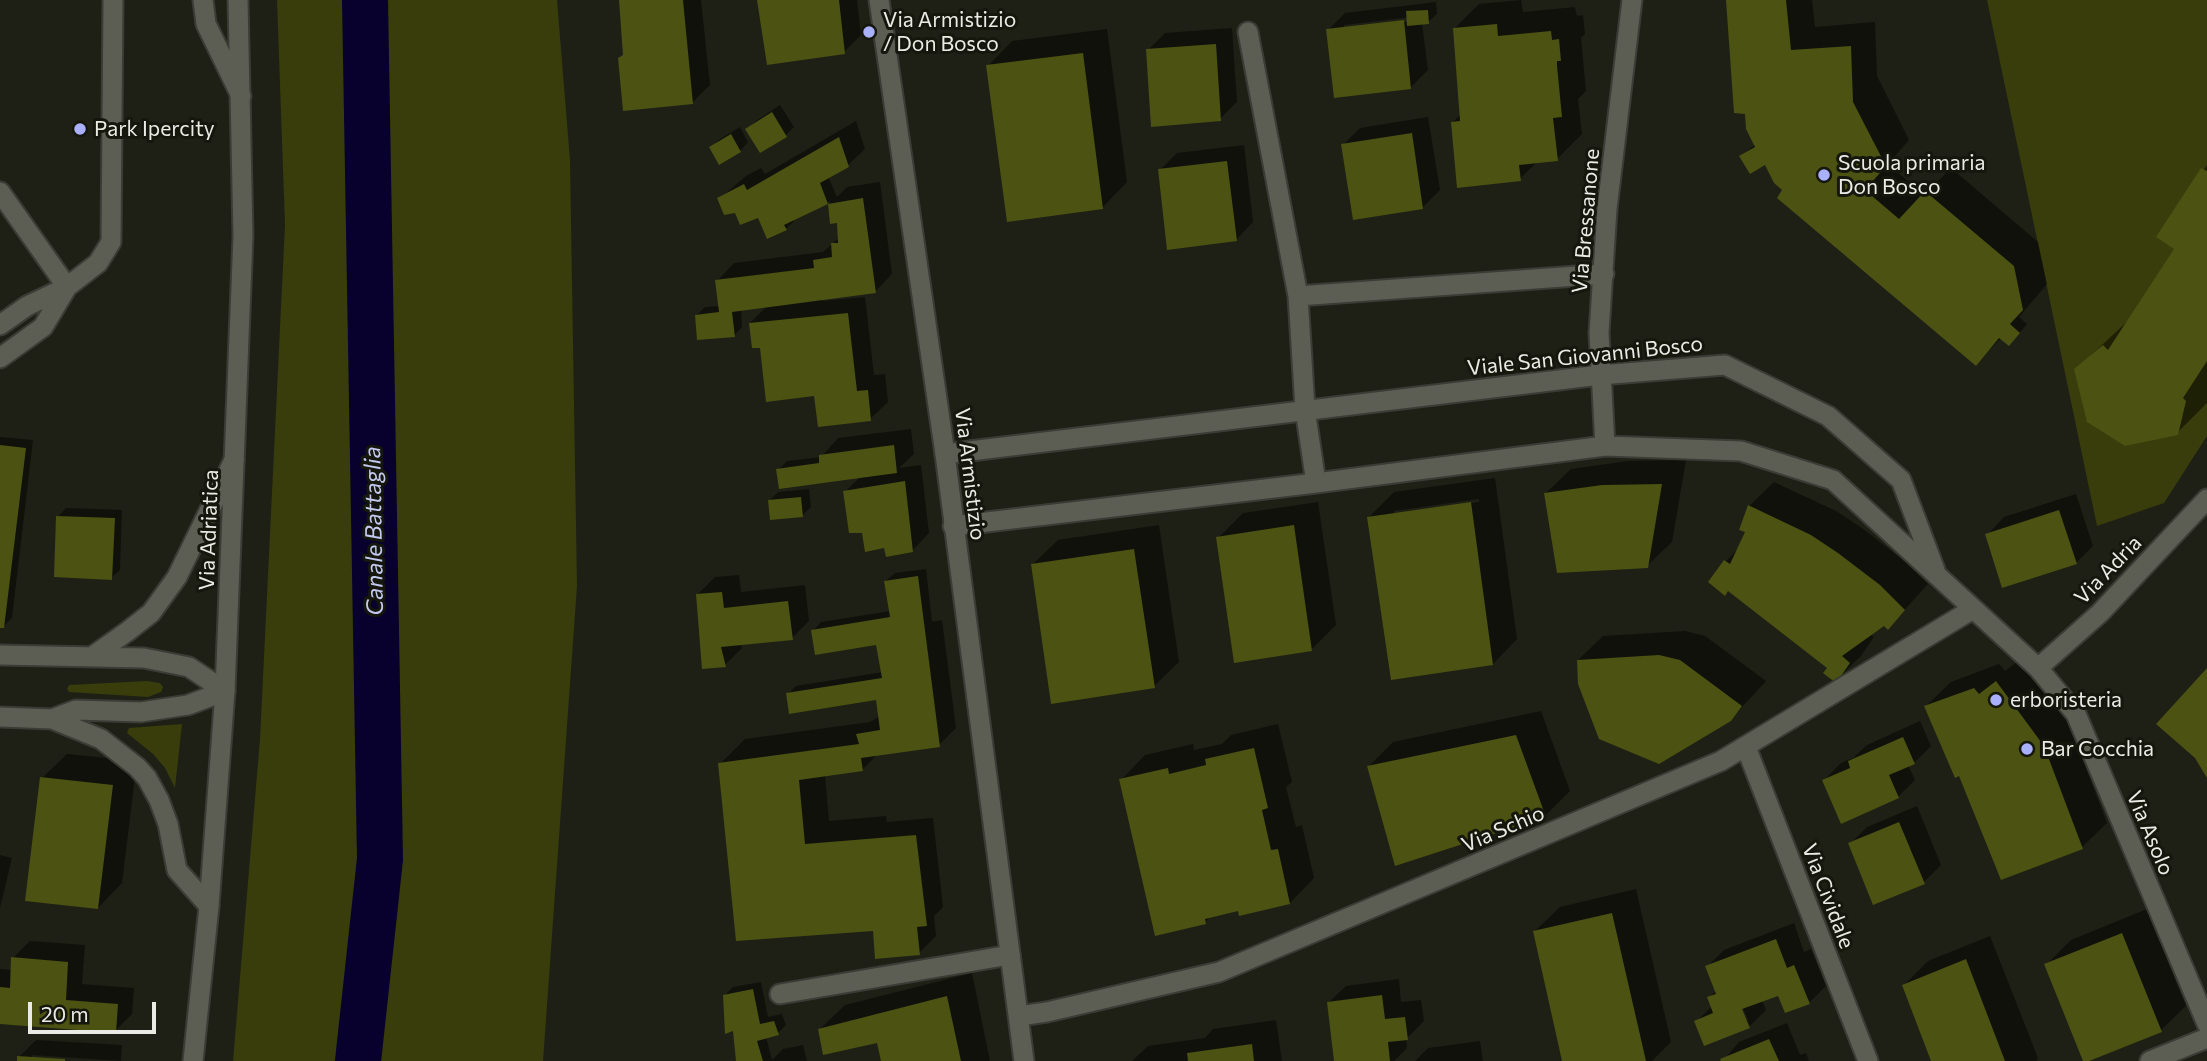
<!DOCTYPE html>
<html>
<head>
<meta charset="utf-8">
<style>
  body { margin:0 }
  #map { position:relative; width:2207px; height:1061px; overflow:hidden; background:#1e2016; font-family:Commissioner,sans-serif }
  canvas { display:block }
  .scale { position:absolute; left:28px; top:1002px; width:128px; height:32px; box-sizing:border-box; border:4px solid #eaebe5; border-top:0; padding-left:9px; font-size:21px; line-height:24px; white-space:nowrap; color:#eaebe5; -webkit-text-stroke:5px #15170d; paint-order:stroke }
</style>
</head>
<body>
<div id="map">
<canvas width="2207" height="1061"></canvas>
<div class="scale">20 m</div>
</div>
<script>
const ctx = document.querySelector('canvas').getContext('2d');
ctx.lineJoin = 'round';
function fill(path, color) { ctx.fillStyle = color; ctx.fill(path, 'evenodd'); }
const toPath = rows => new Path2D(rows.map(r => 'M' + r).join(''));
function trace(path, color, width, dash) { ctx.strokeStyle = color; ctx.lineWidth = width; ctx.lineCap = dash ? 'butt' : 'round'; ctx.setLineDash(dash || []); ctx.stroke(path); }
function label(font, color, halo, rows, align = 'center') {
  ctx.font = font + ' Commissioner,sans-serif'; ctx.lineWidth = 6; ctx.setLineDash([]); ctx.textBaseline = 'middle'; ctx.strokeStyle = halo; ctx.fillStyle = color; for (const [text, x, y, turn = 0] of rows) {
    ctx.save(); ctx.translate(x, y); ctx.rotate((+turn || 0) * Math.PI / 180); ctx.textAlign = isNaN(turn) ? turn : align; if (halo) ctx.strokeText(text, 0, 0); ctx.fillText(text, 0, 0); ctx.restore();
  }
}
fill(toPath([
  [277,0,557,0,570,160,577,586,543,1061,233,1061,260,739,285,225],
  [1987,0,2207,0,2207,436,2164,503,2097,526],
  [147,681,160,683,163,687,161,692,148,697,69,692,67,689,69,685],
  [182,724,175,788,165,768,153,754,127,733,129,728]
]), '#383d0b');
fill(toPath([
  [621,0,701,0,710,85,692,103,625,53],
  [759,0,857,0,861,35,844,52],
  [1521,0,1523,12,1575,7,1577,16,1583,15,1585,34,1581,38,1586,91,1578,99,1582,134,1557,159,1538,161,1520,179,1452,123,1461,114,1454,29,1479,4],
  [1727,0,1812,0,1815,27,1875,22,1877,76,1909,140,1888,164,1924,195,1951,168,2038,242,2047,284,2019,317,2027,324,2017,336,2001,338,1976,364,1784,190,1765,162,1741,156,1756,144],
  [1436,2,1437,14,1428,22,1422,23,1428,70,1411,87,1328,30,1345,13],
  [1412,17,1413,21,1344,29,1344,25],
  [1232,28,1237,102,1220,119,1148,50,1165,33],
  [1107,29,1127,182,1103,207,988,66,1012,41],
  [780,105,794,127,786,135,748,129,756,121],
  [1428,117,1440,190,1423,207,1343,145,1360,128],
  [856,121,865,149,847,166,828,177,837,197,847,187,880,182,892,274,875,292,822,298,822,301,865,297,874,375,885,374,888,402,870,419,816,394,762,347,750,323,769,304,741,308,742,327,734,336,697,315,705,307,720,306,717,281,734,263,823,252,840,237,839,221,832,222,830,201,793,219,794,221,786,229,736,209,719,199,746,176,761,168,765,174],
  [740,127,748,142,740,151,711,147,720,139],
  [1244,145,1253,222,1236,240,1160,170,1177,153],
  [2207,165,2207,403,2177,433,2076,369,2130,319,2176,248,2158,237],
  [911,429,914,454,899,468,921,465,929,533,912,551,885,546,864,531,845,492,861,476,778,470,787,461,821,457,838,438],
  [0,437,33,440,12,618,4,626,0,626],
  [1686,460,1672,542,1647,566,1546,493,1571,469,1628,461],
  [1495,478,1517,639,1493,664,1369,517,1394,492],
  [1479,499,1479,502,1394,514,1394,511],
  [1774,482,1836,511,1862,528,1904,561,1928,584,1888,628,1884,623,1870,634,1874,637,1861,656,1836,680,1829,668,1725,562,1740,547,1747,530,1749,506],
  [809,489,811,507,803,515,769,501,778,492],
  [2076,494,2093,546,2076,563,1987,535,2004,517],
  [1318,502,1336,625,1311,650,1218,538,1243,513],
  [66,508,122,510,120,570,111,578,58,517],
  [1159,525,1179,662,1154,686,1033,564,1058,540],
  [926,569,932,622,942,620,956,728,939,745,878,754,862,770,825,775,829,821,886,816,887,822,933,818,943,907,934,916,936,936,919,953,873,929,720,764,745,739,870,722,880,716,881,698,788,694,796,686,883,672,882,642,813,631,821,622,891,611,886,581,895,573],
  [739,575,741,592,805,585,809,621,792,638,741,644,742,648,725,665,698,594,715,577],
  [1685,631,1705,636,1766,681,1730,720,1578,660,1603,636],
  [2022,658,2068,721,2107,823,2082,847,2002,878,1960,774,1926,706,1951,682,1999,664,2005,671],
  [1541,711,1570,791,1545,816,1369,766,1393,742],
  [1920,721,1931,746,1914,763,1908,765,1915,780,1898,797,1824,780,1841,763,1853,758,1867,745],
  [1278,724,1292,782,1286,787,1296,827,1302,825,1314,878,1290,903,1239,909,1212,915,1205,922,1121,780,1145,755,1193,744,1194,750,1222,744,1231,735],
  [67,754,137,761,122,883,98,908,42,778],
  [1917,806,1941,865,1924,882,1850,844,1867,827],
  [0,855,12,858,0,908],
  [1636,889,1671,1042,1652,1061,1564,1061,1535,931,1560,907],
  [2147,909,2186,1006,2161,1030,2046,965,2071,940],
  [1794,923,1804,952,1811,949,1826,986,1809,1003,1779,993,1762,1000,1766,1010,1749,1027,1697,1021,1712,1006,1709,998,1716,991,1707,967,1724,950],
  [1740,1001,1748,1020,1744,1020],
  [1990,936,2038,1058,2036,1061,1933,1061,1904,985,1928,961],
  [30,941,85,945,82,984,134,988,132,1014,115,1031,0,1023,0,969,12,970,13,958],
  [972,973,990,1061,883,1061,879,1041,820,1029,845,1005],
  [1399,979,1401,1002,1421,1000,1424,1021,1406,1039,1407,1048,1394,1061,1336,1061,1328,1003,1346,986],
  [761,982,768,1017,782,1014,786,1025,778,1033,766,1037,772,1060,783,1049,803,1045,807,1061,738,1061,734,1029,724,996,733,987],
  [1276,1020,1282,1061,1132,1061,1148,1046,1205,1038,1213,1029],
  [1787,1023,1800,1055,1806,1053,1809,1061,1723,1061,1739,1042],
  [36,1040,122,1045,121,1061,32,1055,32,1059,72,1061,18,1061,19,1057],
  [1480,1041,1483,1061,1415,1061,1428,1048]
]), '#0007');
trace(toPath([
  [358,1061,380,859,365,0]
]), '#08012e', 46);
fill(toPath([
  [619,0,683,0,693,104,623,111,618,58,623,55],
  [757,0,839,0,845,54,767,65],
  [1726,0,1786,0,1791,50,1851,46,1853,102,1886,166,1865,190,1899,219,1925,191,2014,266,2023,310,2010,324,2020,333,2009,346,1999,338,1976,366,1777,198,1782,190,1774,183,1765,165,1750,174,1739,156,1755,147,1746,129,1745,114,1734,113],
  [1428,10,1429,24,1407,26,1406,11],
  [1404,20,1411,89,1334,98,1326,29],
  [1497,24,1498,36,1551,31,1552,40,1559,39,1561,61,1557,61,1557,66,1562,117,1553,118,1558,161,1519,165,1521,181,1457,188,1451,122,1460,121,1453,28],
  [1216,44,1221,121,1151,127,1146,49],
  [1083,53,1103,209,1007,222,986,65],
  [772,112,787,137,760,153,745,129],
  [1412,133,1423,209,1353,220,1341,144],
  [731,134,741,152,719,165,709,147],
  [839,137,849,167,820,183,828,204,863,198,876,293,732,312,735,337,697,340,695,315,719,312,715,280,814,268,813,260,832,257,831,243,838,243,837,223,830,224,828,204,784,225,787,230,767,239,758,218,740,225,735,213,724,215,717,198,744,184,747,190],
  [1227,161,1237,241,1167,250,1158,169],
  [2201,168,2207,171,2207,361,2183,398,2186,401,2178,435,2125,446,2087,422,2074,369,2103,345,2108,350,2174,249,2156,237],
  [848,313,857,391,868,390,871,421,818,427,814,396,766,402,760,348,752,348,749,323],
  [0,445,26,448,4,628,0,628],
  [894,445,897,473,779,489,776,469,819,463,819,455],
  [905,481,913,552,886,557,884,548,865,552,862,533,849,533,843,491],
  [1662,484,1648,568,1557,573,1544,493,1602,485],
  [801,497,803,517,770,520,768,500],
  [1471,502,1493,665,1391,680,1367,517],
  [1748,505,1811,535,1838,553,1880,585,1905,610,1888,630,1884,626,1842,656,1850,663,1836,683,1823,673,1827,668,1728,591,1725,596,1708,582,1724,560,1730,564,1745,532,1739,530],
  [2059,510,2077,564,2002,588,1985,534],
  [56,516,115,518,112,580,54,577],
  [1294,525,1312,651,1234,663,1216,537],
  [1134,549,1155,688,1051,704,1031,564],
  [918,576,940,747,861,758,863,771,799,780,805,844,916,835,927,926,917,927,920,955,875,959,873,931,736,941,718,763,859,744,856,734,880,730,876,700,789,714,786,693,882,678,876,645,815,655,811,630,890,617,884,581],
  [722,592,724,608,788,601,793,640,721,647,726,667,702,669,696,594],
  [1659,655,1680,660,1742,706,1731,721,1659,764,1599,739,1578,684,1577,660],
  [2207,668,2207,778,2195,758,2156,724],
  [1996,681,2044,746,2083,849,2001,880,1959,776,1955,778,1924,706,1974,688,1979,694],
  [1516,735,1546,817,1395,866,1367,766],
  [1903,737,1915,764,1889,775,1899,798,1841,824,1822,780,1850,768,1848,761],
  [1254,748,1268,808,1262,810,1271,850,1278,849,1290,904,1239,916,1238,911,1205,919,1206,924,1155,936,1119,779,1168,768,1169,774,1206,765,1205,759],
  [40,777,113,785,98,909,25,901],
  [1899,822,1925,884,1873,905,1848,843],
  [1612,913,1646,1061,1562,1061,1533,931],
  [2122,933,2162,1032,2089,1061,2083,1061,2044,964],
  [1776,939,1787,968,1794,965,1810,1004,1785,1013,1778,996,1742,1009,1750,1028,1704,1046,1694,1021,1713,1013,1707,997,1716,994,1705,966],
  [11,957,68,962,66,1000,118,1004,116,1033,0,1024,0,987,10,988],
  [1966,959,2005,1061,1931,1061,1902,985],
  [753,989,760,1024,774,1021,779,1035,757,1041,763,1061,736,1061,733,1031,725,1034,723,995],
  [1382,995,1385,1019,1405,1017,1408,1040,1388,1042,1390,1061,1334,1061,1327,1002],
  [947,996,961,1061,881,1061,877,1043,823,1055,818,1029],
  [1769,1039,1779,1061,1721,1061,1720,1059],
  [1252,1044,1254,1061,1188,1061,1187,1053],
  [17,1056,65,1059,65,1061,17,1061]
]), '#4c5211');
const service = toPath([
  [203,0,206,24,241,96],
  [0,192,67,287,43,327,0,358],
  [0,325,27,306,67,287,98,263,111,242,113,0],
  [780,994,1010,955]
]);
const minor = toPath([
  [1248,32,1298,296,1305,409,1316,483],
  [1298,296,1604,274],
  [1605,446,1599,333,1607,209,1632,0],
  [945,454,1600,375,1725,365,1828,416,1901,480,1935,570],
  [953,526,1316,483,1605,446,1741,451,1833,480,2038,668,2076,714,2207,1024],
  [0,655,144,658,189,667,225,691],
  [93,656,128,631,151,613,159,602,177,577,234,460],
  [2038,668,2100,613,2207,499],
  [0,717,52,719,101,739,137,767,147,778,159,800,168,824,177,870,209,906],
  [52,719,76,710,141,712,188,705,225,691],
  [1746,747,1868,1061],
  [1019,1016,1047,1012,1219,972,1721,761,1973,609],
  [2150,1061,2207,1038]
]);
const tertiary = toPath([
  [879,0,945,454,1024,1061]
]);
const secondary = toPath([
  [193,1061,209,906,225,691,243,236,238,0]
]);
trace(service, '#3a3c35', 23);
trace(minor, '#3a3c35', 23);
trace(tertiary, '#3a3c35', 23);
trace(secondary, '#3a3c35', 23);
trace(service, '#5c5e53', 19);
trace(minor, '#5c5e53', 19);
trace(tertiary, '#5c5e53', 19);
trace(secondary, '#5c5e53', 19);
for (const [x, y, r, color] of [
  [869,32,7,"#a9b0fc"],
  [80,129,7,"#a9b0fc"],
  [1824,175,7,"#a9b0fc"],
  [1996,700,7,"#a9b0fc"],
  [2027,749,7,"#a9b0fc"]
]) { const dot = new Path2D(); dot.arc(x, y, r, 0, 2 * Math.PI); ctx.fillStyle = color; ctx.fill(dot); trace(dot, '#15170d', 2.5); }
label('21px', '#eaebe5', '#15170d', [
  ["Via Armistizio",883,20],
  ["/ Don Bosco",883,44],
  ["Park Ipercity",94,129],
  ["Scuola primaria",1838,163],
  ["Don Bosco",1838,187],
  ["erboristeria",2010,700],
  ["Bar Cocchia",2041,749]
], 'left');
label('21px', '#eaebe5', '#15170d', [
  ["Via Bressanone",1586,221,-85],
  ["Viale San Giovanni Bosco",1585,356,-6],
  ["Via Armistizio",970,474,83],
  ["Via Adriatica",209,530,-88],
  ["Via Adria",2108,570,-46],
  ["Via Schio",1503,829,-23],
  ["Via Asolo",2150,833,67],
  ["Via Cividale",1828,896,69]
]);
label('italic 23px', '#c3c8ef', '#15170d', [
  ["Canale Battaglia",374,531,-91]
]);
</script>
</body>
</html>
